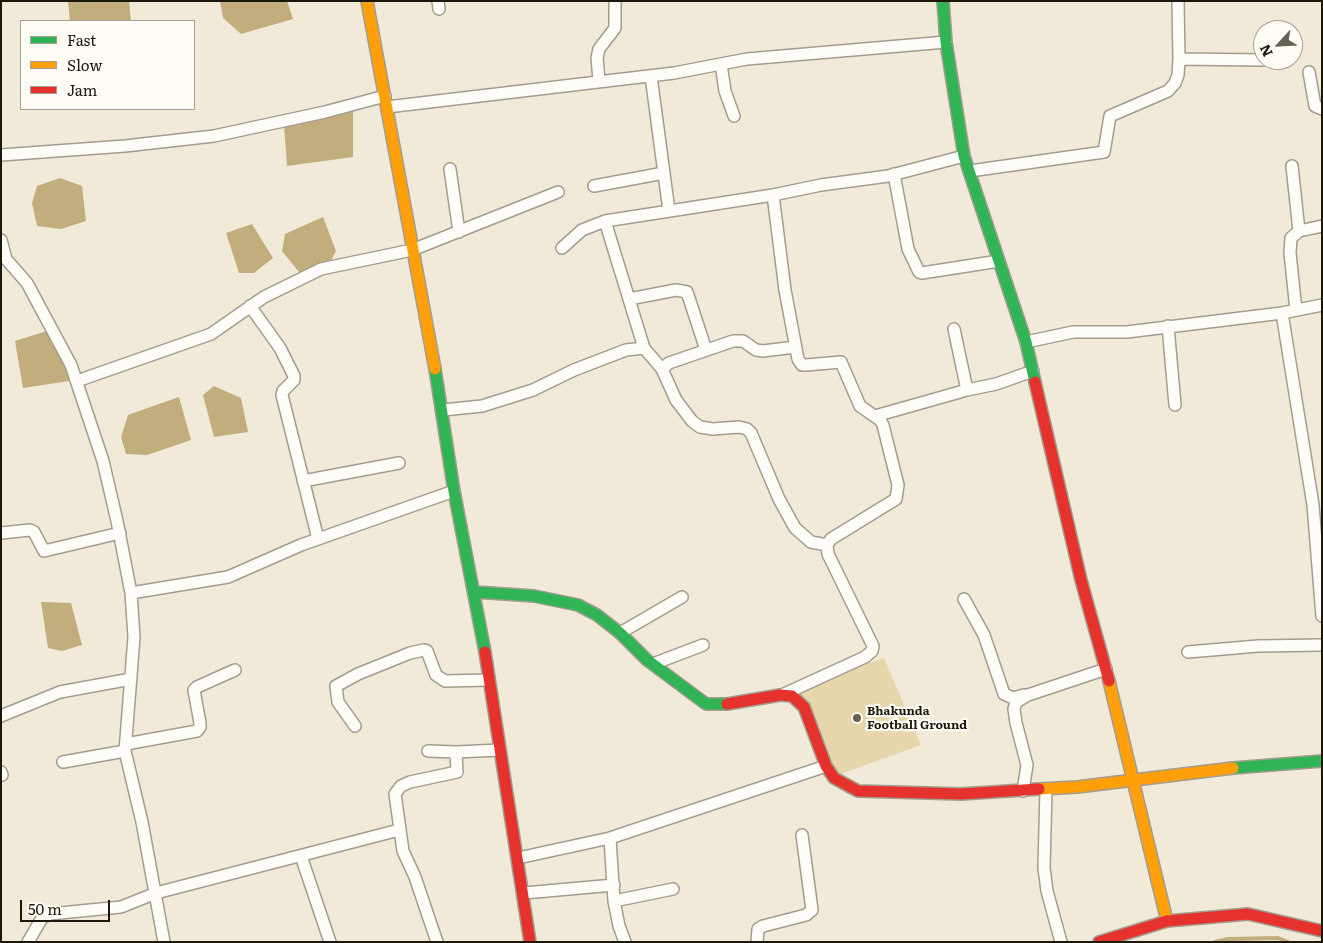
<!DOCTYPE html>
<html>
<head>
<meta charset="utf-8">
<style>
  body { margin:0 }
  #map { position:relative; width:1323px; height:943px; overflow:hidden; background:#f2ead8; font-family:Literata,serif }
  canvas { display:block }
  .frame { position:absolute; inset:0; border:2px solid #1c170b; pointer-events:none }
  .legend { position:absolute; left:20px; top:20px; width:175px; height:90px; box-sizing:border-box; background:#fffcf5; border:1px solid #a4a097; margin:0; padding:6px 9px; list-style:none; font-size:15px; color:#1c170b }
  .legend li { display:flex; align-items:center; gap:10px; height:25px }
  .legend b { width:25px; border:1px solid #a4a097 }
  .north { position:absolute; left:1253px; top:20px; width:50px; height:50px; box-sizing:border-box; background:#fffcf5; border:1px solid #a4a097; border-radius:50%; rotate:245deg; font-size:14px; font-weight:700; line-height:20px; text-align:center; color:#1c170b }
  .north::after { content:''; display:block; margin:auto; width:18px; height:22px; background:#676153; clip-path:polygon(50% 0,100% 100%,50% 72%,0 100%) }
  .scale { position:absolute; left:20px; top:900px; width:90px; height:22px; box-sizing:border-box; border:2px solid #1c170b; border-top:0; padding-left:6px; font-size:15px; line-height:18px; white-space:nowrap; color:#1c170b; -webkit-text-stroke:4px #fffcf5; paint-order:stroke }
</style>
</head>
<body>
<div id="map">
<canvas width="1323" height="943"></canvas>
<div class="frame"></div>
<ul class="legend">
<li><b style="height:6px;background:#30b455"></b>Fast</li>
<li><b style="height:6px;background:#ff9f0a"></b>Slow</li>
<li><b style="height:6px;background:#e5322d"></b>Jam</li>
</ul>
<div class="north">N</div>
<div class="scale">50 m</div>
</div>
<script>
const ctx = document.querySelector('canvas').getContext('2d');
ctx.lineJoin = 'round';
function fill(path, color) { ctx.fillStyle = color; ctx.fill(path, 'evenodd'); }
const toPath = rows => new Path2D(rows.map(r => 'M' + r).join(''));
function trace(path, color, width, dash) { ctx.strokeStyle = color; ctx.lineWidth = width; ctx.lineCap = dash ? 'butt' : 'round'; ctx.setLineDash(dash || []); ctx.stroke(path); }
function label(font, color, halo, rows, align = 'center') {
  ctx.font = font + ' Literata,serif'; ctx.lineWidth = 4.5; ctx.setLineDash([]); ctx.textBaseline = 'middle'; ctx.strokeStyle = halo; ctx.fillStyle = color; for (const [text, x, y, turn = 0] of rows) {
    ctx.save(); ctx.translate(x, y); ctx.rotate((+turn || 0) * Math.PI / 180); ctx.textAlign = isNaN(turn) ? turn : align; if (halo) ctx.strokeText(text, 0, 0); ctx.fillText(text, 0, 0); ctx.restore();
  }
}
fill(toPath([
  [884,658,921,745,838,775,799,693,835,674]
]), '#e7d5ab');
fill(toPath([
  [68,1,129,1,131,21,70,21],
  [220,1,287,1,293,19,241,34,223,18],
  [353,111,353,157,287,166,284,124],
  [60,178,82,186,86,221,61,229,37,226,32,203,37,186],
  [323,217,336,251,327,269,303,277,282,251,285,234],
  [252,224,273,258,254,273,239,273,226,233],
  [47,331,69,369,69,381,23,388,15,341],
  [214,386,241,398,248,432,214,437,203,395],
  [179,397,191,440,147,455,126,454,121,437,128,415],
  [41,602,71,603,82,645,62,651,48,648]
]), '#c2ad7c');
trace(toPath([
  [1215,942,1228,939,1278,938,1288,942]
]), '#c2ad7c', 4);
const street = toPath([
  [438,1,439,9],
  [1179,59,1263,60],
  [721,64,725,91,734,116],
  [1309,72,1315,106,1322,109],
  [651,76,669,211],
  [599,80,597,58,599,49,615,28,615,1],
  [387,107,674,73,747,59,946,42],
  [1,155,125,146,214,136,325,112,385,96],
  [1292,166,1299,231],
  [450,169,459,232],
  [970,171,1104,152,1110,116,1168,91,1175,83,1178,75,1179,59,1178,1],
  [894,174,908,249,919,272,922,273,999,261],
  [594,186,664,173],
  [773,195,785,290,798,359,802,365,806,365,841,362,860,406,880,420,883,425,898,485,896,499,831,539,827,545,828,554,873,646,872,651,865,657,782,695],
  [605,221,644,348],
  [1,240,6,259,27,283,71,365,103,461,117,521,131,593,134,637,125,751,142,822,164,942],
  [562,248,582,230,605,221,773,195,821,185,888,176,964,156],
  [629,299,676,290,687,292,706,350],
  [250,306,280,348,294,376,294,380,283,391,282,395,318,539],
  [1296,310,1290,253,1291,238,1299,231,1322,226],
  [1282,313,1313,505,1322,616],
  [1168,326,1175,405],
  [954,329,967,390],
  [1026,342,1073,332,1127,332,1282,313,1322,305],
  [662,369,669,363,733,341,743,341,756,350,763,351,795,347],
  [77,381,211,334,264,297,321,269,412,250,558,192],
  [443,410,482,406,533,390,574,370,626,350,644,348,662,369,676,400,692,421,700,427,713,429,739,427,747,429,751,433,779,499,795,528,811,542,827,545],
  [875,416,967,390,996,384,1033,371],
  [303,481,399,463],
  [1,533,30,530,34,532,44,551,120,533],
  [131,593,228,577,301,545,454,491],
  [964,599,984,635,1004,694,1013,698,1024,695],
  [620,633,682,597],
  [1188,652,1258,646,1322,645],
  [653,664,703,645],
  [1,716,60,692,131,679],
  [355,726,338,702,336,686,358,674,410,653,424,650,427,651,436,675,445,681,489,680],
  [126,744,197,731,200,727,200,723,194,690,197,687,235,670],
  [428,751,456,752],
  [63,762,125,751],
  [1,772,2,775],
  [1046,789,1044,868,1047,891,1061,942],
  [1023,791,1027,765,1016,723,1014,709,1016,702,1028,695,1106,669],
  [610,838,614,901,619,926,625,942],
  [301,856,330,942],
  [518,858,610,838,826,766],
  [524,893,614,885],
  [614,901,673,889],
  [28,942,42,918,50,914,121,907,156,893,399,830],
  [437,942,415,877,403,851,395,794,401,786,410,782,457,772,456,752,500,750],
  [757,942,758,929,763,926,806,915,812,910,802,835]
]);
const fast = toPath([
  [943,1,946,42,964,156,1026,342,1035,382],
  [435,369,454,491,485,652],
  [475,592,534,596,578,605,597,615,620,633,647,660,706,704,727,704],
  [1233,768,1322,761]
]);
const slow = toPath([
  [367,1,435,369],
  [1109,681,1167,921],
  [1039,789,1077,787,1233,768]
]);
const jam = toPath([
  [1035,382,1081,580,1109,681],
  [485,652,530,942],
  [727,704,780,695,792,696,804,707,826,766,834,778,858,791,961,794,1039,789],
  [1099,942,1167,921,1248,914,1322,931]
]);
trace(street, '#a39d8f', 14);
trace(fast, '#a39d8f', 14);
trace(slow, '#a39d8f', 14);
trace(jam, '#a39d8f', 14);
trace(street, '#fdfcf9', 11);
trace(fast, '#30b455', 11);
trace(slow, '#ff9f0a', 11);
trace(jam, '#e5322d', 11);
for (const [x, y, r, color] of [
  [857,718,5,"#676153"]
]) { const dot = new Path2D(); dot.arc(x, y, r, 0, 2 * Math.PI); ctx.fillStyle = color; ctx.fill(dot); trace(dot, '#fffcf5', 2); }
label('bold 12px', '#1c170b', '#fffcf5', [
  ["Bhakunda",867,711],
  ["Football Ground",867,725]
], 'left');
</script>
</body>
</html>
